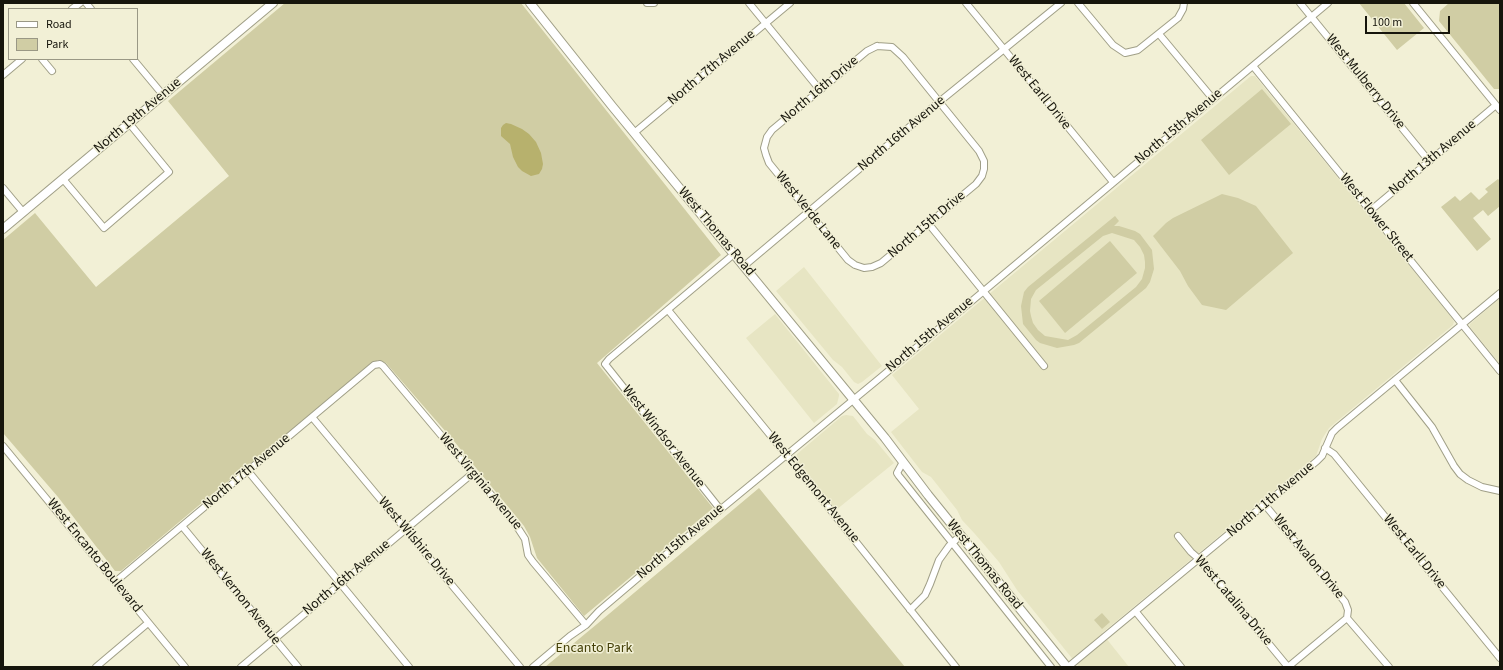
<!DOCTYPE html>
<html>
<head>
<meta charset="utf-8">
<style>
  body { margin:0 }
  #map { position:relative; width:1503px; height:670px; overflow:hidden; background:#f2f0d6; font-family:"Source Sans 3",sans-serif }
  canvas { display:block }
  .frame { position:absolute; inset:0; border:4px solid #16150c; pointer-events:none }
  .legend { position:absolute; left:8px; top:8px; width:130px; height:52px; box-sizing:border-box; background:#f2f0d6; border:1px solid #9a9885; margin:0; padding:5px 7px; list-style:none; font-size:12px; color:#16150c }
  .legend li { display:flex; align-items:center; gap:8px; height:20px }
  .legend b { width:20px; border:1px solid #9a9885 }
  .scale { position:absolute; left:1365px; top:16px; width:85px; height:18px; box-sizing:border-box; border:2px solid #16150c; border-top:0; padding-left:5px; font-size:12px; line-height:14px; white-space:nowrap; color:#16150c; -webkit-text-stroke:3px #f2f0d6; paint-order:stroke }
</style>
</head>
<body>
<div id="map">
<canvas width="1503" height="670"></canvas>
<div class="frame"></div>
<ul class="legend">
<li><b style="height:5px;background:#fff"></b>Road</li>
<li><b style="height:11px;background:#d0cda4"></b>Park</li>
</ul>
<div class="scale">100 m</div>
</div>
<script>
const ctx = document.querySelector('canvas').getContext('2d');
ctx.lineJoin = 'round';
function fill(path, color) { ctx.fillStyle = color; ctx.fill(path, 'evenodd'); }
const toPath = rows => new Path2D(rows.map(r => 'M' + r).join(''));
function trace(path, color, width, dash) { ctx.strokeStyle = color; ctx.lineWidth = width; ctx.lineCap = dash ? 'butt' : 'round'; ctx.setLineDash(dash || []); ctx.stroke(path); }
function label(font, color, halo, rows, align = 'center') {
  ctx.font = font + ' "Source Sans 3",sans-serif'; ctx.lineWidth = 3; ctx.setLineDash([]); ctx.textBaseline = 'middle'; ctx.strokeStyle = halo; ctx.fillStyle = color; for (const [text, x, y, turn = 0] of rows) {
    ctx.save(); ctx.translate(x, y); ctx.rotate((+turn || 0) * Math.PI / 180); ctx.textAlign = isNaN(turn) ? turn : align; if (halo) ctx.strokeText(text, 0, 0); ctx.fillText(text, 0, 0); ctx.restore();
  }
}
fill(toPath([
  [1251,76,1255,76,1452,318,1454,322,1453,325,1329,428,1322,439,1316,456,1102,633,1129,667,1079,667,1017,590,999,562,975,534,962,520,957,510,931,477,922,472,891,432,919,409,892,375],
  [804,267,882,366,862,382,858,384,854,382,842,367,833,360,776,291],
  [1500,298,1500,364,1470,327,1470,324],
  [775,314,839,394,839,396,837,404,814,423,746,338],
  [846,415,853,416,867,434,875,440,894,463,836,510,796,460,795,458,797,454,842,416]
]), '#e7e5c3');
fill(toPath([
  [285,3,521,3,721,255,597,363,713,508,584,616,537,558,530,537,524,526,453,440,386,363,378,360,210,496,121,571,115,571,58,497,3,433,3,240,35,213,96,287,229,176,168,101],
  [1359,3,1404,3,1424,28,1397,50],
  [1449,3,1500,3,1500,89,1494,89,1439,21,1440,11],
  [1262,89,1291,124,1229,175,1201,140],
  [1498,179,1500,181,1500,206,1488,216,1483,210,1473,218,1491,239,1477,251,1441,207,1455,196,1460,201,1471,192,1479,200,1488,192,1485,189],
  [1222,194,1238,198,1256,206,1293,253,1226,310,1202,305,1188,286,1180,271,1153,236,1166,223,1173,218],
  [1115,216,1119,221,1114,226,1119,226,1135,231,1140,234,1152,250,1154,269,1150,282,1146,288,1079,343,1074,345,1057,348,1040,343,1036,340,1023,324,1021,306,1024,292,1028,287],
  [1112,233,1134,240,1140,247,1144,255,1145,262,1145,268,1142,279,1136,287,1077,335,1068,340,1045,336,1038,330,1033,323,1031,316,1030,311,1031,299,1036,290,1103,236],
  [1110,241,1137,273,1065,333,1039,301],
  [759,488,905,667,545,667,597,624],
  [1102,613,1110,622,1102,629,1094,620]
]), '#d0cda4');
fill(toPath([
  [506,123,511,124,522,129,529,134,536,142,541,153,543,164,542,169,539,174,531,176,522,171,518,167,513,157,510,144,501,136,501,128,503,125]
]), '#b7b16d');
const minor = toPath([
  [86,3,91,9],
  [647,3,654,3],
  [749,3,820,90],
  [966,3,1113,182],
  [1078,3,1113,45,1125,53,1138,50,1178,18,1183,9,1184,3],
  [1300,3,1429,161],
  [1413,3,1500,110],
  [72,9,80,3],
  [1159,34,1213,99],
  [877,46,892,47,903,57,979,151,984,161,984,169,982,176,976,184,881,263,872,267,864,268,855,265,848,260,769,163,766,155,764,148,767,137,772,130,867,51,877,46],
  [42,59,52,71],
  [133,59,163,95],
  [1253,66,1500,371],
  [3,75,22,59],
  [634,133,790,3],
  [63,179,104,228,169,172,129,123],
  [3,188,23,212],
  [1370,211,1496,105],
  [928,223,1044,366],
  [744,266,939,102,1061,3],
  [668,310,793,463,956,667],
  [1395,380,1432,427,1454,466,1460,474,1468,480,1482,487,1500,491],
  [312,417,520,667],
  [3,446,185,667],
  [1325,448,1334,454,1500,658],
  [903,462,897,473,899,476,1051,667],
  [248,471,409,667],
  [1265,505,1345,602,1348,610,1347,618],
  [720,509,605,364,609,359,734,254],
  [182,526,298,667],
  [1178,536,1191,552,1199,559,1288,667],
  [115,582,374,365,380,364,383,366,514,522,525,539,528,555,533,562,586,625],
  [910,610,925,595,930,584,939,560,949,546,961,535],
  [1136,612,1181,667],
  [1347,618,1389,667],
  [96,667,148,623],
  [241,667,473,473],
  [533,667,570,636,586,625,599,611,652,566,881,377,1328,3],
  [1068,667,1317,461,1322,456,1332,433,1337,428,1500,293],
  [1288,667,1347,618]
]);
const major = toPath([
  [530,3,612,106,885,438,928,495,1067,667],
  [3,229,273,3]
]);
trace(minor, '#a09f87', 8);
trace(major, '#a09f87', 10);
trace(minor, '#fff', 6);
trace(major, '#fff', 8);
label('14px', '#16150c', '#f2f0d6', [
  ["North 17th Avenue",712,68,-40],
  ["West Mulberry Drive",1365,82,51],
  ["North 16th Drive",820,90,-40],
  ["West Earll Drive",1039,93,51],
  ["North 19th Avenue",138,116,-40],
  ["North 15th Avenue",1179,127,-40],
  ["North 16th Avenue",902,134,-40],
  ["North 13th Avenue",1433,158,-40],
  ["West Verde Lane",808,211,51],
  ["West Flower Street",1376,218,51],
  ["North 15th Drive",927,225,-40],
  ["West Thomas Road",716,232,50],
  ["North 15th Avenue",930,335,-40],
  ["West Windsor Avenue",663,437,52],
  ["North 17th Avenue",247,472,-40],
  ["West Virginia Avenue",480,482,50],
  ["West Edgemont Avenue",813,488,51],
  ["North 11th Avenue",1271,500,-40],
  ["West Wilshire Drive",416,542,50],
  ["North 15th Avenue",681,542,-40],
  ["West Earll Drive",1414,552,51],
  ["West Encanto Boulevard",94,556,51],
  ["West Avalon Drive",1308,557,51],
  ["West Thomas Road",984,565,51],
  ["North 16th Avenue",347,578,-40],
  ["West Vernon Avenue",240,597,51],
  ["West Catalina Drive",1233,601,50]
]);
label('14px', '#444008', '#f2f0d6', [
  ["Encanto Park",594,649]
]);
</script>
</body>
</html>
